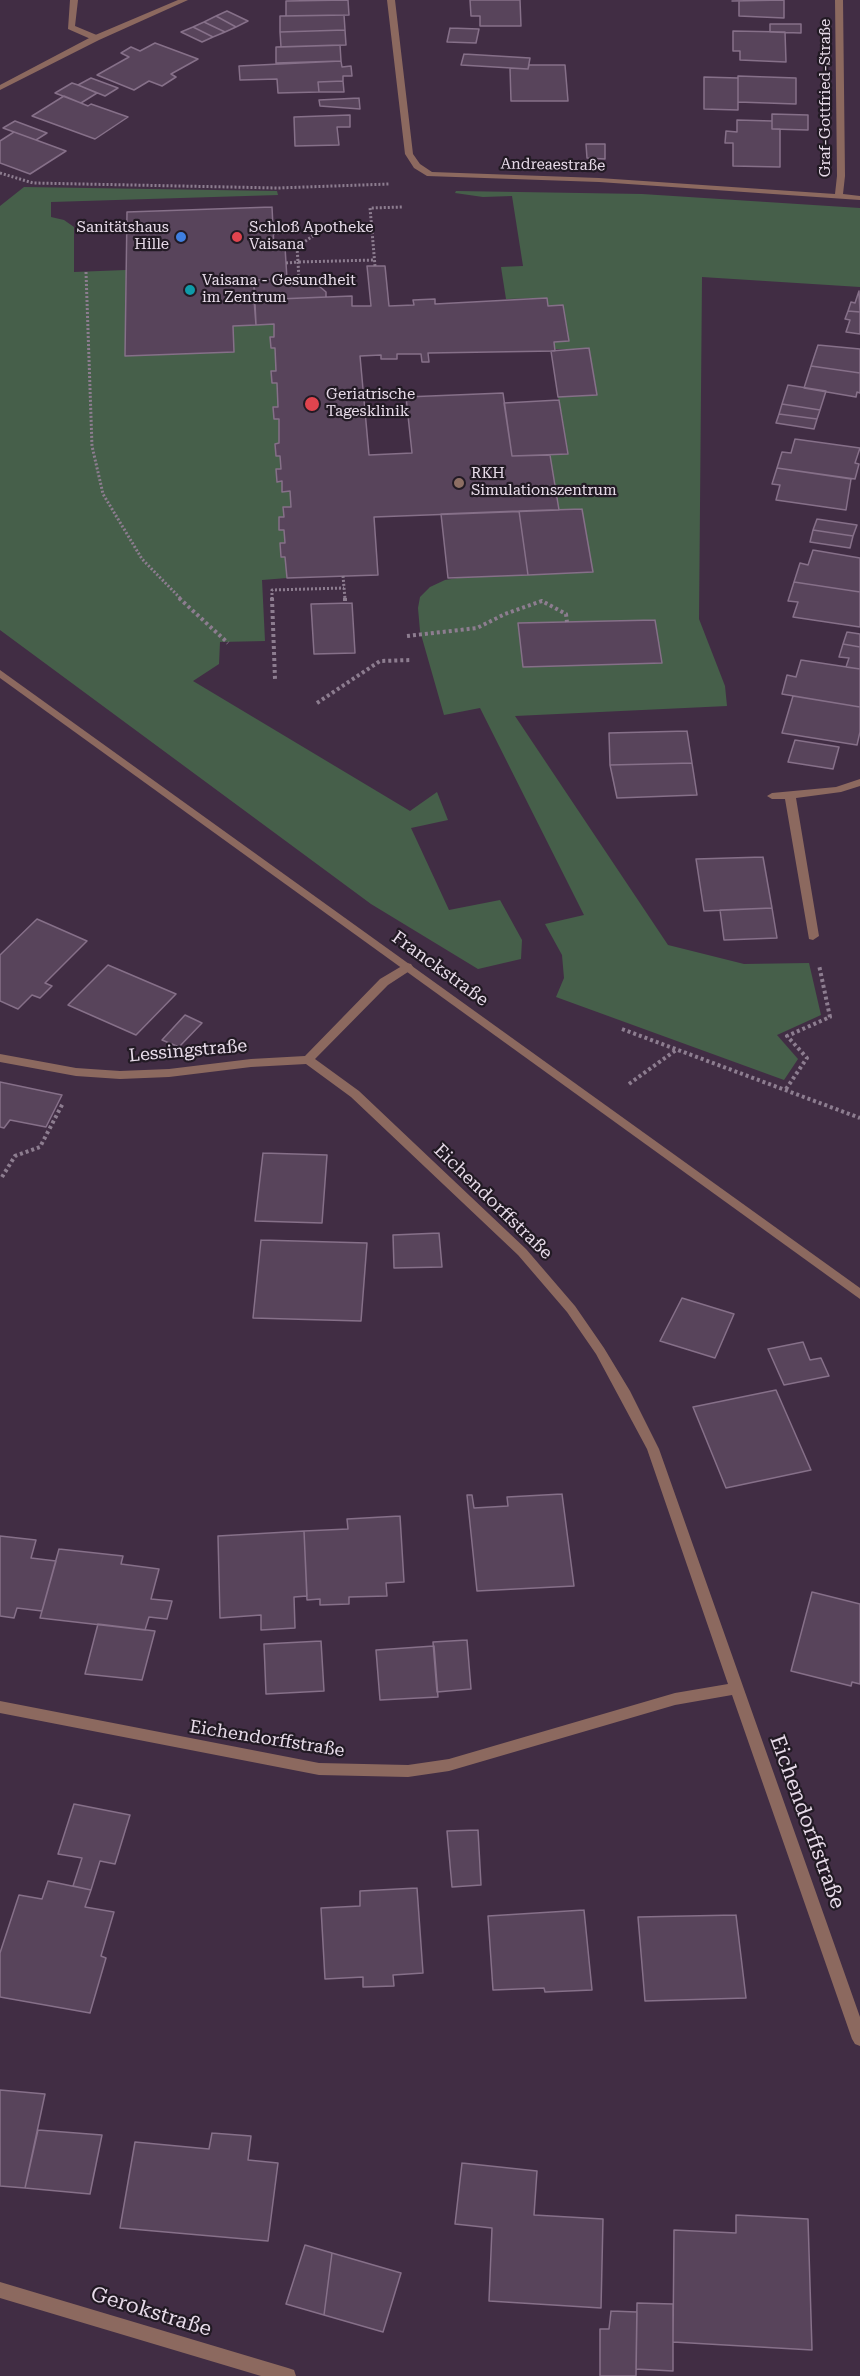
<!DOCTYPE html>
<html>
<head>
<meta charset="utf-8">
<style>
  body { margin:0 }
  canvas { display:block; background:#412d44 }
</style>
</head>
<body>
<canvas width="860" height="2376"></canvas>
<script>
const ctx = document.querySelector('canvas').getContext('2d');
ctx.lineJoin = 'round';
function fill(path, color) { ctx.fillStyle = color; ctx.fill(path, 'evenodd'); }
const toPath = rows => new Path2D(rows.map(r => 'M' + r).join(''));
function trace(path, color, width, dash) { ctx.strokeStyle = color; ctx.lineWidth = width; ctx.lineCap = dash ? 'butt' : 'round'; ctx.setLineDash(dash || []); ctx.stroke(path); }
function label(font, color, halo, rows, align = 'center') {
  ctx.font = font + ' "Roboto Serif",serif'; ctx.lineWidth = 4.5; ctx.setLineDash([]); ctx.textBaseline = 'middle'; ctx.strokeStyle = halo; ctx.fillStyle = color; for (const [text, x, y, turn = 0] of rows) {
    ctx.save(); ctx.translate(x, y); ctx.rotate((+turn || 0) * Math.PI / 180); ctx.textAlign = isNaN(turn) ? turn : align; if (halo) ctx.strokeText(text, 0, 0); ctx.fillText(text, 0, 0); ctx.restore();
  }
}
fill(toPath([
  [24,187,277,191,278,195,51,202,51,217,64,220,74,227,74,272,126,270,233,326,274,324,274,337,270,337,271,348,275,348,276,360,278,407,274,407,274,419,279,419,279,443,275,444,276,456,280,456,281,469,276,469,277,482,282,481,282,492,290,491,291,507,283,507,284,517,279,517,279,530,284,530,285,543,280,544,280,557,285,557,287,578,262,580,265,641,220,642,219,664,193,681,410,811,437,792,448,820,411,828,449,910,500,900,522,940,521,959,478,969,371,904,0,630,0,206],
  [456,191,642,194,860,208,860,287,702,277,699,619,725,686,727,706,515,716,668,945,744,964,809,963,821,1015,777,1035,798,1059,784,1080,556,997,564,978,562,955,545,924,584,915,480,708,444,715,420,631,418,608,420,597,430,587,445,580,464,577,593,572,582,509,559,510,550,455,568,454,558,397,589,349,555,349,554,342,569,341,563,305,548,306,546,298,506,299,501,267,523,266,512,196,483,197,455,193]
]), '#465f4a');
const building = toPath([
  [348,0,349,15,286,16,286,1,348,0],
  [470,0,520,0,521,26,480,26,480,16,471,16,470,0],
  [784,0,784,18,739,16,739,1,732,1,784,0],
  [227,11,248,21,236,27,216,16,227,11],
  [344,15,345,30,280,32,280,16,344,15],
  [216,16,236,27,225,32,204,22,216,16],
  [204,22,225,32,213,37,193,27,204,22],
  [770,24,801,24,801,33,770,32,770,24],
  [193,27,213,37,202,42,181,32,193,27],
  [450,28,479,29,476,43,447,42,450,28],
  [345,30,346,45,281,47,280,32,345,30],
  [733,31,785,32,786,62,740,60,740,51,733,51,733,31],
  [155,43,198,59,171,74,176,77,162,86,149,81,134,90,97,75,129,57,121,53,131,47,140,51,155,43],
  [340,45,341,61,276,63,276,47,340,45],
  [464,54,530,58,528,69,461,65,464,54],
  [341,61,342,67,351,66,352,76,343,76,343,81,318,82,319,92,278,93,277,79,240,80,239,66,341,61],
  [529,65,565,65,568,101,511,101,510,68,528,69,529,65],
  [738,76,796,78,796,104,738,102,738,76],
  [704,77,738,78,738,110,704,109,704,77],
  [91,78,118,88,105,96,78,85,91,78],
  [343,81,344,92,319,92,318,82,343,81],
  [72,83,78,85,97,93,81,103,55,93,72,83],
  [64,96,88,106,91,104,128,117,95,139,32,116,64,96],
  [359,98,360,109,320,106,319,100,359,98],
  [772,114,808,115,808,130,772,129,772,114],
  [350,115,350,127,337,127,339,145,295,146,294,117,350,115],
  [737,120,772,121,772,129,780,129,780,167,733,166,733,143,725,143,726,131,737,132,737,120],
  [15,121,47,133,36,140,3,128,15,121],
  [14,132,36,140,66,151,30,174,0,163,0,141,14,132],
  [586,144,605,144,605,159,587,158,586,144],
  [272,207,274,248,285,247,287,279,254,280,256,325,233,326,234,352,125,356,127,212,272,207],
  [367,266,385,266,389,306,414,305,413,300,435,299,435,304,547,298,548,306,563,305,569,341,554,342,555,351,428,353,429,362,422,362,421,354,397,354,397,359,381,359,381,355,360,356,369,455,412,453,406,397,503,393,512,456,550,455,559,510,374,517,378,575,287,578,285,557,281,557,280,543,285,543,284,530,279,530,279,517,284,517,283,507,291,507,290,491,282,492,282,481,277,482,276,469,281,469,280,456,276,456,275,444,279,443,279,419,274,419,273,407,278,407,277,383,272,383,271,371,276,371,275,348,271,348,270,337,274,337,274,324,256,325,254,300,352,296,352,306,371,306,367,266],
  [287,279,318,285,326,292,326,297,254,300,254,280,287,279],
  [859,291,860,312,848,311,851,302,855,303,859,291],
  [848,311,860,312,860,334,846,332,850,320,845,319,848,311],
  [818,345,860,349,860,373,811,366,818,345],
  [589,348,597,395,558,397,551,351,589,348],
  [811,366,860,373,860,393,857,392,856,397,804,388,811,366],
  [788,385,826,391,820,410,782,404,788,385],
  [559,400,568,454,512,456,504,403,559,400],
  [782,404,820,410,817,419,779,414,782,404],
  [779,414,817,419,814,429,776,423,779,414],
  [795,439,860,448,855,463,859,464,855,479,777,468,782,452,791,453,795,439],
  [777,468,851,479,846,510,776,500,780,485,772,484,777,468],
  [582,509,593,572,528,575,519,511,582,509],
  [519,511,528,575,448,578,441,514,519,511],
  [817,519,857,525,853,536,813,530,817,519],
  [813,530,853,536,850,548,810,542,813,530],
  [813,550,860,558,860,592,794,582,800,563,808,565,813,550],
  [794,582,860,592,860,627,793,617,798,602,788,601,794,582],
  [352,603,355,653,314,654,311,604,352,603],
  [655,620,662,663,523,667,518,623,655,620],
  [847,632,860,634,860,647,843,644,847,632],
  [843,644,860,647,860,669,846,667,849,658,839,657,843,644],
  [801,660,860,669,860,707,782,694,787,675,796,677,801,660],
  [793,696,860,707,860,732,857,745,782,733,793,696],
  [687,731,692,763,610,765,609,733,687,731],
  [795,740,839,747,833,769,788,762,795,740],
  [692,763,697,795,617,798,610,765,692,763],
  [763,857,772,908,704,911,696,859,763,857],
  [772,908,777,938,724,940,720,910,772,908],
  [37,919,87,941,45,983,52,986,40,998,32,995,18,1009,0,1001,0,955,37,919],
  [108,965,176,994,136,1035,68,1005,108,965],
  [185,1015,202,1023,179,1047,162,1040,185,1015],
  [0,1082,62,1095,46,1127,10,1120,4,1128,0,1127,0,1082],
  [263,1153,327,1155,322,1223,255,1221,263,1153],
  [439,1233,442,1267,394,1268,393,1235,439,1233],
  [261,1240,367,1243,361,1321,253,1318,261,1240],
  [682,1298,734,1314,715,1358,660,1341,682,1298],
  [803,1342,810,1360,821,1358,829,1376,784,1385,768,1349,803,1342],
  [776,1390,811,1470,726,1488,693,1407,776,1390],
  [562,1494,574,1586,477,1591,467,1495,472,1495,474,1508,508,1506,507,1497,562,1494],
  [400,1516,404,1582,386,1583,387,1596,349,1597,349,1604,320,1605,320,1599,307,1600,304,1531,348,1529,347,1519,400,1516],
  [304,1531,307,1596,294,1597,295,1628,261,1630,261,1615,220,1618,218,1536,304,1531],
  [0,1536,36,1540,31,1558,56,1561,42,1611,17,1608,14,1618,0,1616,0,1536],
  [59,1549,123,1556,121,1564,159,1569,151,1599,172,1601,167,1619,149,1617,145,1630,40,1618,59,1549],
  [812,1592,860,1604,860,1684,852,1682,851,1686,791,1671,812,1592],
  [98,1624,155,1631,142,1680,85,1674,98,1624],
  [467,1640,471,1689,437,1692,433,1642,467,1640],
  [321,1641,324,1691,266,1694,264,1644,321,1641],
  [434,1646,438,1697,380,1700,376,1650,434,1646],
  [74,1804,130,1815,115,1864,100,1861,91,1890,73,1886,82,1858,58,1854,74,1804],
  [478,1830,481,1885,452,1887,447,1831,478,1830],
  [48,1881,91,1890,85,1907,114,1912,101,1956,106,1958,90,2013,0,1997,0,1953,19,1895,42,1899,48,1881],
  [417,1888,423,1973,393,1975,394,1986,363,1987,363,1977,325,1979,321,1908,360,1906,360,1891,417,1888],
  [584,1910,592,1990,545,1992,544,1988,493,1990,488,1916,584,1910],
  [736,1915,746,1998,645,2001,638,1917,736,1915],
  [0,2090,45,2094,25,2188,0,2186,0,2090],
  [38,2130,102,2135,90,2194,25,2188,38,2130],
  [212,2133,251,2136,248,2160,278,2163,268,2241,120,2228,135,2142,209,2149,212,2133],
  [462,2163,537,2171,534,2215,603,2219,601,2308,489,2301,492,2228,455,2224,462,2163],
  [736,2215,808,2219,812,2350,673,2342,674,2230,736,2233,736,2215],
  [305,2245,332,2253,324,2315,286,2304,305,2245],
  [332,2253,401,2273,383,2332,324,2315,332,2253],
  [637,2303,673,2304,673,2371,636,2369,637,2303],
  [611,2311,637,2312,636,2376,600,2376,600,2329,609,2329,611,2311]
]);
fill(building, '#58445b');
trace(building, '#867089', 1.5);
trace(toPath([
  [0,173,33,183,278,188,389,184],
  [320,231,297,247,298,262,375,260],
  [273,233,290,232],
  [286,263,298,262,299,280],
  [375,266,370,208,403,207],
  [86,272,92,446,103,494,142,559,181,599],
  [343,576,345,599],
  [272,599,272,590,344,588]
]), '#8d7d90', 3, [2, 2]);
trace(toPath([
  [179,598,228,643],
  [272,598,275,679],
  [345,598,345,603],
  [407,636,477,628,505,614,542,601,566,614,567,622],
  [317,703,380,661,411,660],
  [622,1029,860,1118],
  [629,1084,676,1050],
  [786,1089,807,1058,787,1036,830,1017,819,965],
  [2,1177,15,1156,40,1147,63,1103]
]), '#8d7d90', 4, [3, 3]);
fill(toPath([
  [70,0,78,0,75,26,99,36,99,40,93,40,68,29,70,0]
]), '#8c695f');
fill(toPath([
  [178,0,188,0,99,40,0,90,0,85,93,36,178,0],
  [387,0,395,0,413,154,420,164,432,172,599,178,835,194,837,176,835,0,843,0,845,176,843,194,860,196,860,200,599,182,427,176,414,168,405,154,387,0],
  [860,779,860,786,841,792,796,798,819,936,813,940,809,939,785,799,772,799,767,796,772,793,836,787,860,779],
  [407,963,411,964,413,967,411,970,388,985,315,1059,359,1091,526,1249,575,1306,604,1348,630,1391,659,1449,860,2017,860,2046,855,2044,852,2039,732,1695,675,1705,449,1771,408,1777,319,1775,0,1713,0,1701,319,1763,408,1765,449,1759,675,1693,728,1684,647,1449,596,1354,567,1312,518,1255,351,1097,306,1064,251,1067,169,1077,120,1079,76,1076,0,1062,0,1054,76,1068,120,1071,169,1069,251,1059,305,1056,380,979,407,963],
  [0,2282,288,2368,294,2370,296,2376,261,2376,0,2298,0,2282]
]), '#8c695f');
fill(toPath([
  [0,670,860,1288,860,1299,0,678,0,670]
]), '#8c695f');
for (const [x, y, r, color] of [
  [181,237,6,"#3f7fe0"],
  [237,237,6,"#e0444e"],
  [190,290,6,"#0f9aa8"],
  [312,404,8,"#e0444e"],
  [459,483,6,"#8d6e63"]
]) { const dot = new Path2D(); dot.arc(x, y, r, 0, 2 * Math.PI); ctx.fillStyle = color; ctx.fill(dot); trace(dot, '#221a24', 2); }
label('15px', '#e7dbe9', '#221a24', [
  ["Graf-Gottfried-Straße",826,98,-90],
  ["Andreaestraße",553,165,1]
]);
label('15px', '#e7dbe9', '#221a24', [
  ["Sanitätshaus",169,228,"right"],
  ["Hille",169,245,"right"],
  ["Schloß Apotheke",249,228],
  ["Vaisana",249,245],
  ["Vaisana - Gesundheit",202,281],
  ["im Zentrum",202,298],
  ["Geriatrische",326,395],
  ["Tagesklinik",326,412],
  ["RKH",471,474],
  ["Simulationszentrum",471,491]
], 'left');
label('18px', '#e7dbe9', '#221a24', [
  ["Franckstraße",440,969,36],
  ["Lessingstraße",188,1051,-5],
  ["Eichendorffstraße",493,1202,44],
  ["Eichendorffstraße",267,1739,9]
]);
label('21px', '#e7dbe9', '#221a24', [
  ["Eichendorffstraße",807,1822,70],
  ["Gerokstraße",151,2312,17]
]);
</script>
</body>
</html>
